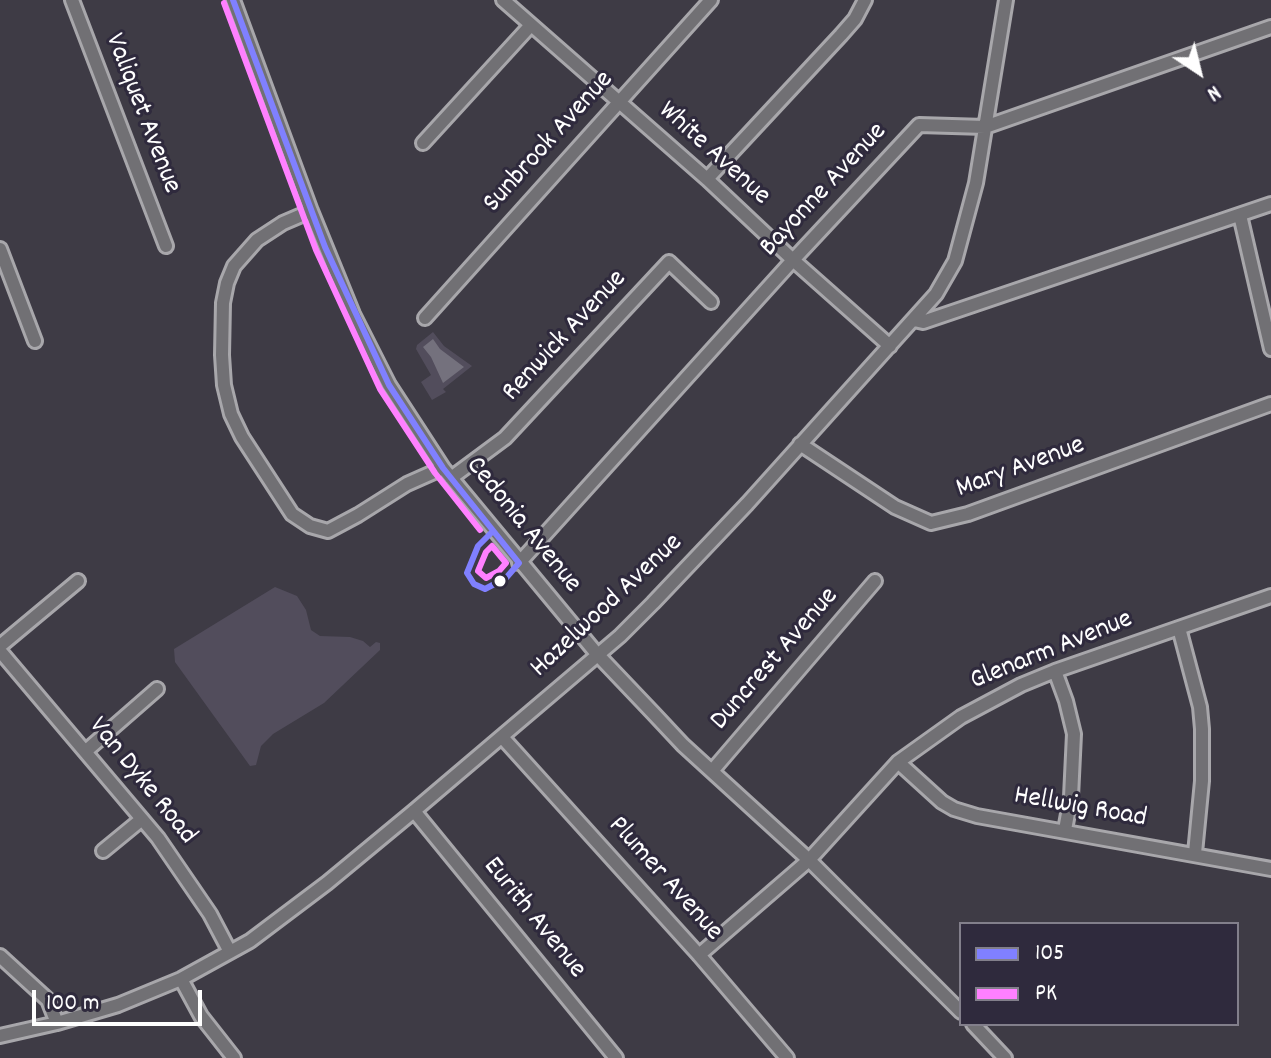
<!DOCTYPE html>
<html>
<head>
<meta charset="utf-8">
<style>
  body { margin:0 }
  #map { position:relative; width:1271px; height:1058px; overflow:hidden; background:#3e3b45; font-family:Dekko,sans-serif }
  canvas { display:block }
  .legend { position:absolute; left:959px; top:922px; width:280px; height:104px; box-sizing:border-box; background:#2f2a3d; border:2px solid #827f8b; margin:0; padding:10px 14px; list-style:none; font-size:24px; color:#fff }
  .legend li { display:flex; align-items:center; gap:16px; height:40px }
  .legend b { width:40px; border:2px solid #827f8b }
  .north { position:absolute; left:1159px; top:32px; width:80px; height:80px; -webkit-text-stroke:6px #2f2a3d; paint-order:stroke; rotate:145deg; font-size:22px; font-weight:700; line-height:32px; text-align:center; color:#fff }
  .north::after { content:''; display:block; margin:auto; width:28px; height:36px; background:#fff; clip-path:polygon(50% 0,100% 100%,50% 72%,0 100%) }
  .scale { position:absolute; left:32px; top:990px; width:170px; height:36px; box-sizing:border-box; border:4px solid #fff; border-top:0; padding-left:10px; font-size:24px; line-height:28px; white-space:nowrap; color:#fff; -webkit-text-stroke:6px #2f2a3d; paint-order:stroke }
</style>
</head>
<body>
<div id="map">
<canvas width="1271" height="1058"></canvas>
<ul class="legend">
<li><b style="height:10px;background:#8080ff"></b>105</li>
<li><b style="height:10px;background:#ff80ff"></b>PK</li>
</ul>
<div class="north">N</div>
<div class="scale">100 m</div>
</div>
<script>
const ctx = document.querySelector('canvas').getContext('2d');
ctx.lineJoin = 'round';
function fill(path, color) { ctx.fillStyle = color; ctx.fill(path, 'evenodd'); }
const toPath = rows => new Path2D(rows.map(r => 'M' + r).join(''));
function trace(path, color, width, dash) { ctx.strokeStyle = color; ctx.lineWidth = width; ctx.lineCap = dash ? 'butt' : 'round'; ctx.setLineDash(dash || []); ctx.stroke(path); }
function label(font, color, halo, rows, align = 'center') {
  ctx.font = font + ' Dekko,sans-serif'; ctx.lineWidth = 6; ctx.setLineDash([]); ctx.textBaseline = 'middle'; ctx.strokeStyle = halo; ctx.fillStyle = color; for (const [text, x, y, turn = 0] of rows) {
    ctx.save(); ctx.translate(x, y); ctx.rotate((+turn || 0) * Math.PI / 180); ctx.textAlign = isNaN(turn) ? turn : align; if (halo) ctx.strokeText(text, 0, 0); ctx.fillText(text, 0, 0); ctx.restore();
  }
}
fill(toPath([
  [433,332,444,346,472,366,443,389,446,392,432,400,421,382,431,375,416,349,417,345],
  [275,587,297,596,306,610,311,630,320,636,350,637,363,641,370,647,376,642,380,643,380,650,324,703,273,734,261,746,256,765,250,766,175,662,174,649]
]), '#524d5c');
fill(toPath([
  [433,339,440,349,464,367,443,383,431,357,423,347]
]), '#74717d');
const minor = toPath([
  [72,0,166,246],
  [233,0,311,211,353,314,389,385,443,468,597,654,654,714,683,745,809,860,961,1012],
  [503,0,707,179,793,260,890,346],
  [423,143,531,25],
  [707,179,841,35,855,19,865,0],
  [311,211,283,223,257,240,234,266,227,283,223,303,222,355,224,385,231,414,242,437,292,514,310,526,328,531,358,515,407,484,443,468],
  [1240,215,1271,349],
  [0,249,35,341],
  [425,318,711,0],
  [914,320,923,322,1271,204],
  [800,444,895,507,931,523,968,514,1271,404],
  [451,478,505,438,669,262,711,302],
  [519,563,793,260,919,125,985,127,1271,27],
  [1179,628,1200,707,1202,729,1202,781,1195,853],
  [0,646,78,581],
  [0,651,158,838,210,914,230,952],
  [1055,671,1066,701,1074,734,1071,797,1065,830],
  [502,737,699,955,787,1058],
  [86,751,157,689],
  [898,762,942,802,954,809,977,816,1271,869],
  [712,771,875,581],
  [414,811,616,1058],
  [103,851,142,819],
  [699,955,809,860,898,762,961,717,1021,685,1055,671,1271,596],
  [0,956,48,1000,57,1023],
  [181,979,201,1016,234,1058],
  [973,1024,1005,1058],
  [0,1036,57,1023,118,1005,181,979,250,941,327,883,414,811,620,636,653,603,747,504,936,294,955,261,976,183,1006,0]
]);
trace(minor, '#a8a7ab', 18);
trace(minor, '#717074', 12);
trace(toPath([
  [233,0,325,247,389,385,443,468,519,563,506,578,485,589,474,584,467,573,478,546,493,531]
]), '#8080ff', 6);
trace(toPath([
  [224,3,316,250,380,389,435,473,480,530],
  [492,546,506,563,499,571,486,578,478,571,486,552,492,546]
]), '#ff80ff', 6);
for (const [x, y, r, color] of [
  [500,581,7,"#fff"]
]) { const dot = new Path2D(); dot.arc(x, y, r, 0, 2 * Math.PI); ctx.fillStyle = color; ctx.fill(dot); trace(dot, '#2f2a3d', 3); }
label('28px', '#fff', '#2f2a3d', [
  ["Valiquet Avenue",141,114,69],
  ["Sunbrook Avenue",550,143,-48],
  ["White Avenue",713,155,42],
  ["Bayonne Avenue",825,191,-47],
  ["Renwick Avenue",566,337,-47],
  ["Mary Avenue",1021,469,-20],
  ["Cedonia Avenue",522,526,51],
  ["Hazelwood Avenue",608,607,-43],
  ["Glenarm Avenue",1052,652,-22],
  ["Duncrest Avenue",776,660,-49],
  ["Van Dyke Road",141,782,51],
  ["Hellwig Road",1080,809,10],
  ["Plumer Avenue",664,880,48],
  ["Eurith Avenue",533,919,51]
]);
</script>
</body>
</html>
